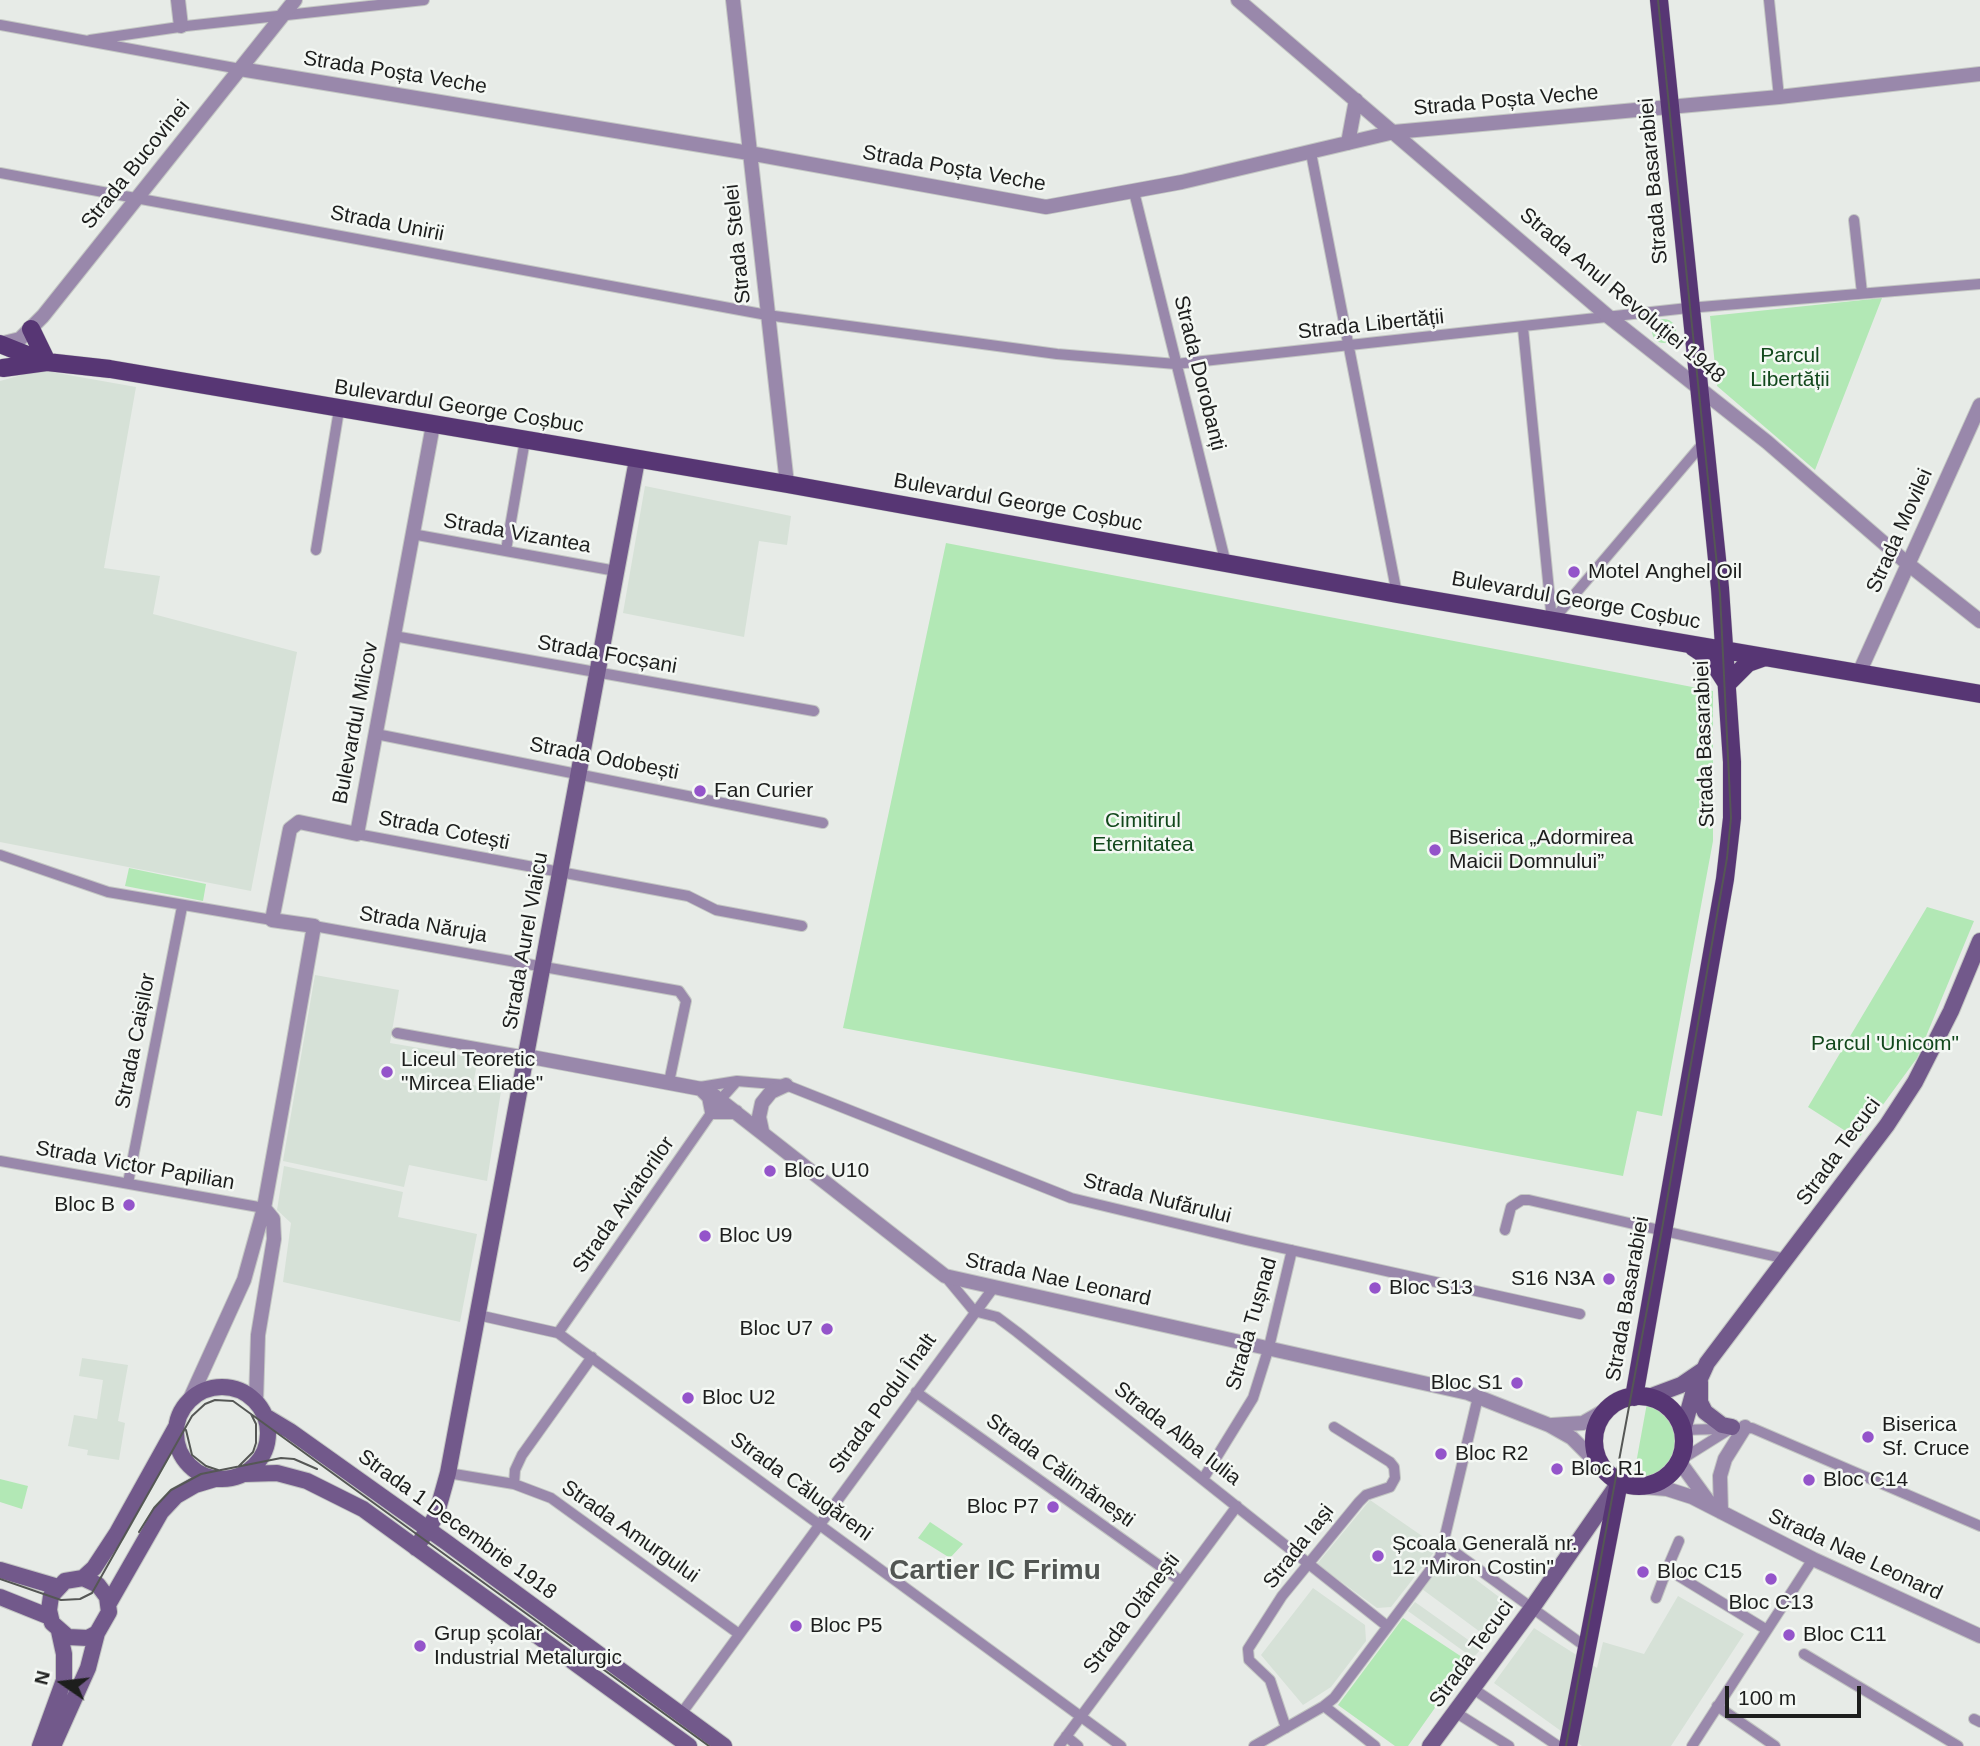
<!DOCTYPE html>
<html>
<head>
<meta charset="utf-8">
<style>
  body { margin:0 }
  #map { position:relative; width:1980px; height:1746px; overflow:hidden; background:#e7ebe7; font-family:Arial,sans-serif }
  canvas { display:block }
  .north { position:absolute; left:28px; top:1648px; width:70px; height:70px; -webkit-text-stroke:5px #f4f8f4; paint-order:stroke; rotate:284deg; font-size:19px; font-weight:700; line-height:28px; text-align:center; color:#1d1e1d }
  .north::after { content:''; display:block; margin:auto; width:24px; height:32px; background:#1d1e1d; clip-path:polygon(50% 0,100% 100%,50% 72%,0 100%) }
  .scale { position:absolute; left:1725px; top:1686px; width:136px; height:32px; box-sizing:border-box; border:4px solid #1d1e1d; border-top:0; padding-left:9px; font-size:21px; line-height:24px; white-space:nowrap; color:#1d1e1d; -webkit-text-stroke:5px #f4f8f4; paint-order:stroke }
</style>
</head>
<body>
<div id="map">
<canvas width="1980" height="1746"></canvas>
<div class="north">N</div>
<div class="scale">100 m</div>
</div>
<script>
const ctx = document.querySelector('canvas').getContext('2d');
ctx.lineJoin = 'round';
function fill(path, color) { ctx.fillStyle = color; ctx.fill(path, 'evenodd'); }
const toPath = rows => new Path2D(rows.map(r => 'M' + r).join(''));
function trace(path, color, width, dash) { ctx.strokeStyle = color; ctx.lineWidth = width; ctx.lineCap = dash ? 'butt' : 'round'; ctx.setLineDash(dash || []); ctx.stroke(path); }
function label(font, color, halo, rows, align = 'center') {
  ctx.font = font + ' Arial,sans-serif'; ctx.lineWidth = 5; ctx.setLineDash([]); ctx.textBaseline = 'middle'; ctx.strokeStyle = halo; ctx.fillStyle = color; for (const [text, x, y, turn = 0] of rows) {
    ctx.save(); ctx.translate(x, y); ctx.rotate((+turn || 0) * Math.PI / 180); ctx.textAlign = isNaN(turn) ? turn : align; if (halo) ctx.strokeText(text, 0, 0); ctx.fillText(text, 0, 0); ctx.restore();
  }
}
fill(toPath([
  [40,370,136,387,104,568,160,576,153,614,297,652,251,891,0,842,0,381],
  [645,486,791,516,787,545,759,541,744,637,623,613],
  [315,975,399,990,390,1043,478,1058,473,1085,501,1091,487,1181,409,1165,404,1187,283,1161],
  [284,1166,403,1192,398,1217,477,1234,460,1322,283,1282,291,1223,277,1210],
  [82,1358,128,1365,118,1421,125,1423,119,1460,87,1455,88,1450,68,1446,74,1415,97,1419,103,1380,79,1376],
  [1370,1500,1438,1547,1391,1607,1377,1608,1317,1564],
  [1446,1557,1511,1606,1487,1637,1422,1589],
  [1313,1588,1365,1625,1366,1641,1331,1687,1303,1705,1261,1655],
  [1678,1596,1744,1634,1671,1746,1582,1746,1494,1683,1534,1628,1597,1668,1603,1642,1644,1654],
  [1415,1602,1481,1649,1473,1658,1408,1611]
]), '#d6e1d7');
fill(toPath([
  [1882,298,1815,470,1717,386,1710,316],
  '1652 331a12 12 0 1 1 24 0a12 12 0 1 1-24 0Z',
  [946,543,1713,691,1713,841,1662,1116,1637,1111,1623,1176,843,1028],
  [129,868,206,884,203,901,125,886],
  [1927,907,1974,921,1917,1058,1858,1139,1808,1107],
  [1647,1403,1671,1417,1677,1445,1664,1471,1648,1479,1633,1480],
  [0,1479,28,1486,22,1509,0,1502],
  [930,1522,963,1544,950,1558,918,1538],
  [1403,1618,1468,1661,1408,1746,1395,1746,1338,1705]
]), '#b2e8b5');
const minor = toPath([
  [1769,0,1779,97],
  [0,25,240,69],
  [90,40,186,26,424,0],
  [1311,153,1397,594],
  [0,173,767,315,1057,354,1176,364,1688,308,1980,284],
  [1134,192,1226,564],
  [1854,220,1862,293],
  [1523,328,1552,621],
  [412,534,616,571],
  [316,550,339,410],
  [506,550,525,440],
  [1552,621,1705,441],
  [394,636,814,711],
  [376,734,823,823],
  [357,834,688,896,716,910,802,926],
  [0,855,108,892,272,920],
  [314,926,679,991,686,1001,669,1082],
  [397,1033,526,1056],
  [700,1087,737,1081,786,1085,1071,1198,1246,1240,1580,1314],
  [0,1161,264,1208],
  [128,1183,182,907],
  [1505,1230,1511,1207,1522,1200,1529,1200,1786,1259],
  [945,1276,974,1311,997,1317,1017,1332,1387,1626],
  [478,1315,558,1333,1121,1746],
  [558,1333,721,1099,737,1081],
  [916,1392,1181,1581],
  [1683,1430,1752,1428,1980,1526],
  [1679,1461,1730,1429],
  [448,1473,514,1484,551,1498,739,1634],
  [1203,1479,1253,1398,1269,1347,1292,1250],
  [514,1484,515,1470,522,1455,592,1357],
  [1679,1541,1667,1569,1767,1630],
  [1445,1545,1586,1647],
  [1656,1598,1667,1569],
  [1804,1654,1958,1746],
  [1472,1688,1558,1746],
  [1324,1706,1375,1746],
  [1717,1706,1775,1746],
  [1455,1712,1509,1746],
  [681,1714,994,1287],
  [1974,1719,1980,1722],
  [1286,1728,1270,1680,1249,1660,1248,1649,1282,1596,1359,1502,1366,1495,1390,1487,1395,1478,1394,1467,1390,1462,1334,1427],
  [1066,1736,1078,1746],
  [1059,1746,1237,1506],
  [1254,1746,1324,1706,1334,1698,1440,1557,1478,1397],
  [1692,1746,1813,1559]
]);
const tertiary = toPath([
  [178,0,181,26],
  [733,0,787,484],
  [1238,0,1609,317,1767,442,1908,564,1980,621],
  [240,69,749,153,1046,207,1182,182,1394,132,1779,97,1980,74],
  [1348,143,1356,100],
  [0,344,20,339,43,316,295,0],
  [1859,673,1980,405],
  [526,1056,707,1090,945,1276,1468,1393,1549,1425,1572,1438,1603,1469],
  [703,1091,709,1097,712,1112,736,1112],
  [762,1131,759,1117,762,1103,771,1092,786,1085],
  [189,1401,244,1280,264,1208,289,1069,314,926,272,920,290,829,299,822,357,834,433,425],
  [256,1402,258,1335,274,1239,273,1219,264,1208],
  [1552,1425,1583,1423,1609,1408],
  [1679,1461,1708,1501],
  [1643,1487,1667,1489,1692,1497,1813,1559,1980,1636],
  [1721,1512,1720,1476,1725,1459,1745,1427]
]);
const secondary = toPath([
  [1700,1382,1700,1402,1705,1412,1722,1425,1732,1427],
  '176 1433a46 46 0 1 1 92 0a46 46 0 1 1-92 0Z',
  [1649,1397,1681,1385,1703,1370],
  [265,1416,290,1431,446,1542,724,1746],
  [1683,1430,1693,1394,1707,1363,1887,1125,1915,1082,1951,1011,1980,941],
  [244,1474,277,1473,307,1481,363,1509,689,1746],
  [416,1548,436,1516,448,1473,637,460],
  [0,1570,58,1587],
  [83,1578,94,1568,117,1533,176,1427],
  [0,1597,50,1617],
  [109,1603,161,1512,176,1496,195,1485,215,1479],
  [40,1746,64,1680,64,1654,59,1631],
  [53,1746,88,1668,97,1633,109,1612,107,1597,98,1585,83,1578,65,1581,51,1596,49,1610,52,1623,68,1637,88,1638,97,1633],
  [1430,1746,1532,1608,1618,1484]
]);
const primary = toPath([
  [31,329,47,362],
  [0,344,40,360],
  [3,368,47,362,110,369,787,484,1397,594,1980,694],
  [1693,647,1711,659,1727,684,1748,663,1765,657],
  '1594 1441a45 45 0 1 1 90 0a45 45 0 1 1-90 0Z',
  [1634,1397,1725,879,1732,818,1732,762,1720,588,1659,0],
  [1568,1746,1619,1482]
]);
trace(minor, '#c3c6c3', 12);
trace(tertiary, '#c3c6c3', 16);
trace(secondary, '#c3c6c3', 18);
trace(primary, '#c3c6c3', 19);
trace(minor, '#9988ab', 10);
trace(tertiary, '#9988ab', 14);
trace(secondary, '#72598b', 16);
trace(primary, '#573674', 18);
trace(toPath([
  [186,1430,192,1455,206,1466,218,1470],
  [239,1466,253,1452,256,1443,256,1424,251,1414],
  [139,1532,154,1508,171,1490,201,1474,281,1458,294,1459,317,1469],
  [0,1579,61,1600,80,1599,92,1593,192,1416,205,1404,215,1400,233,1401,709,1746],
  [1566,1746,1662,1229,1727,858,1731,818,1720,594,1658,0]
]), '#555755', 2);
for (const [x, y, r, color] of [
  [1574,572,7,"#9454ca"],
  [700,791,7,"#9454ca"],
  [1435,850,7,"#9454ca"],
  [387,1072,7,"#9454ca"],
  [770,1171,7,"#9454ca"],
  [129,1205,7,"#9454ca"],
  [705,1236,7,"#9454ca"],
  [1609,1279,7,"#9454ca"],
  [1375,1288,7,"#9454ca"],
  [827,1329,7,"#9454ca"],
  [1517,1383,7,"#9454ca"],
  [688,1398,7,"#9454ca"],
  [1868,1437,7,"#9454ca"],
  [1441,1454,7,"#9454ca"],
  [1557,1469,7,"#9454ca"],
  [1809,1480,7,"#9454ca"],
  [1053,1507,7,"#9454ca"],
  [1378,1556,7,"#9454ca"],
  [1643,1572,7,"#9454ca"],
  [1771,1579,7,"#9454ca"],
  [796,1626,7,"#9454ca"],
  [1789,1635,7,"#9454ca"],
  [420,1646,7,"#9454ca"]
]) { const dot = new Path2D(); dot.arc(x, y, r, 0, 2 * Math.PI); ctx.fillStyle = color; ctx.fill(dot); trace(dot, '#f4f8f4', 2.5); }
label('21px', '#1d1e1d', '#f4f8f4', [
  ["Strada Poșta Veche",395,73,9],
  ["Strada Poșta Veche",1506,101,-5],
  ["Strada Bucovinei",136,165,-51],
  ["Strada Poșta Veche",954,169,10],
  ["Strada Basarabiei",1654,181,-95],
  ["Strada Unirii",387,224,11],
  ["Strada Stelei",738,244,-96],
  ["Strada Anul Revoluției 1948",1622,296,40],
  ["Strada Libertății",1371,325,-6],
  ["Strada Dorobanți",1199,373,76],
  ["Bulevardul George Coșbuc",459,407,9],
  ["Bulevardul George Coșbuc",1018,503,10],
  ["Strada Movilei",1900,531,-66],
  ["Strada Vizantea",517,534,10],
  ["Bulevardul George Coșbuc",1576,601,10],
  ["Strada Focșani",607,655,10],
  ["Bulevardul Milcov",356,723,-79],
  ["Strada Basarabiei",1705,744,-92],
  ["Strada Odobești",604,759,11],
  ["Strada Cotești",444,831,11],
  ["Strada Năruja",423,925,10],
  ["Strada Aurel Vlaicu",526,941,-80],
  ["Strada Caișilor",136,1041,-79],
  ["Strada Tecuci",1839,1152,-54],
  ["Strada Victor Papilian",135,1166,10],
  ["Strada Nufărului",1157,1199,14],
  ["Strada Aviatorilor",624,1205,-55],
  ["Strada Nae Leonard",1058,1280,12],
  ["Strada Basarabiei",1628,1299,-80],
  ["Strada Tușnad",1252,1324,-74],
  ["Strada Podul Înalt",883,1404,-54],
  ["Strada Alba Iulia",1177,1434,38],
  ["Strada Călimănești",1060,1471,36],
  ["Strada Călugăreni",801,1487,36],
  ["Strada 1 Decembrie 1918",457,1525,36],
  ["Strada Amurgului",630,1532,35],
  ["Strada Iași",1299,1547,-52],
  ["Strada Nae Leonard",1855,1555,25],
  ["Strada Olănești",1132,1614,-53],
  ["Strada Tecuci",1472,1654,-54]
]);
label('21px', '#12481c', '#f4f8f4', [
  ["Parcul",1790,356],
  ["Libertății",1790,380],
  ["Cimitirul",1143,821],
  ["Eternitatea",1143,845],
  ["Parcul 'Unicom\"",1885,1044]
]);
label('21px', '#1d1e1d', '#f4f8f4', [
  ["Motel Anghel Oil",1588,572],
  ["Fan Curier",714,791],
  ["Biserica „Adormirea",1449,838],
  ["Maicii Domnului”",1449,862],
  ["Liceul Teoretic",401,1060],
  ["\"Mircea Eliade\"",401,1084],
  ["Bloc U10",784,1171],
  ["Bloc B",115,1205,"right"],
  ["Bloc U9",719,1236],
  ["S16 N3A",1595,1279,"right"],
  ["Bloc S13",1389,1288],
  ["Bloc U7",813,1329,"right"],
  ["Bloc S1",1503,1383,"right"],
  ["Bloc U2",702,1398],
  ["Biserica",1882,1425],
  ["Sf. Cruce",1882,1449],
  ["Bloc R2",1455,1454],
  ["Bloc R1",1571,1469],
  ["Bloc C14",1823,1480],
  ["Bloc P7",1039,1507,"right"],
  ["Școala Generală nr.",1392,1544],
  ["12 \"Miron Costin\"",1392,1568],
  ["Bloc C15",1657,1572],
  ["Bloc C13",1771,1603,"center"],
  ["Bloc P5",810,1626],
  ["Grup școlar",434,1634],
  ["Industrial Metalurgic",434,1658],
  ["Bloc C11",1803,1635]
], 'left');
label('bold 28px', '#525653', '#f4f8f4', [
  ["Cartier IC Frimu",995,1571]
]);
</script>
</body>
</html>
